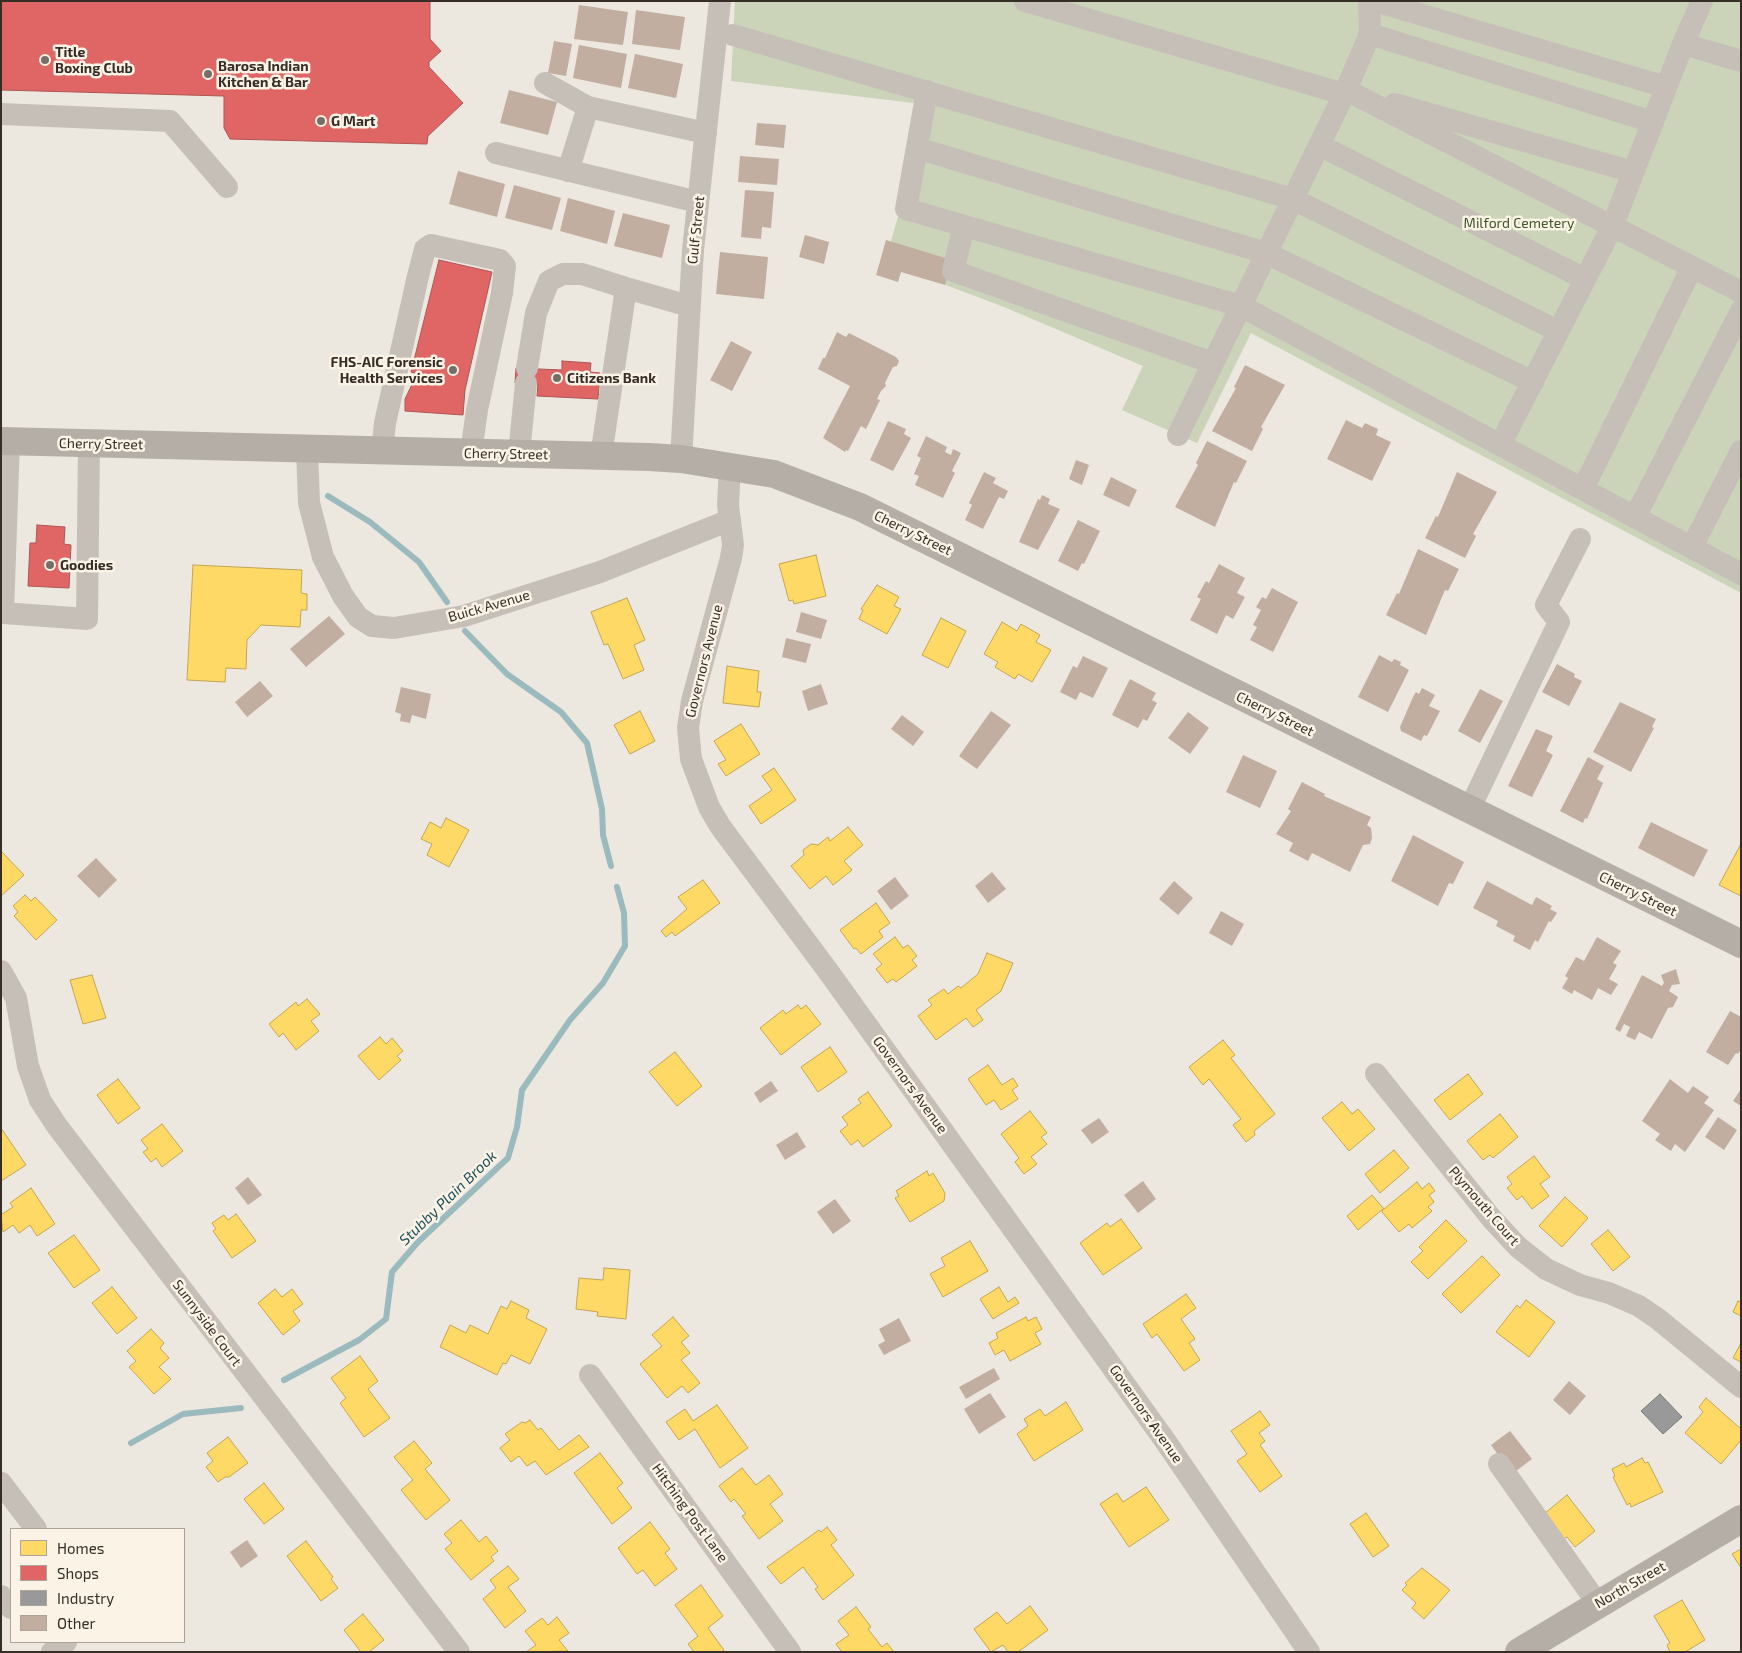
<!DOCTYPE html>
<html>
<head>
<meta charset="utf-8">
<style>
  body { margin:0 }
  #map { position:relative; width:1742px; height:1653px; overflow:hidden; background:#ece8df; font-family:"Exo 2",sans-serif }
  canvas { display:block }
  .frame { position:absolute; inset:0; border:2px solid #362d27; pointer-events:none }
  .legend { position:absolute; left:10px; top:1528px; width:175px; height:115px; box-sizing:border-box; background:#faf3e6; border:1px solid #aca49a; margin:0; padding:6px 9px; list-style:none; font-size:15px; color:#362d27 }
  .legend li { display:flex; align-items:center; gap:10px; height:25px }
  .legend b { width:25px; border:1px solid #aca49a }
</style>
</head>
<body>
<div id="map">
<canvas width="1742" height="1653"></canvas>
<div class="frame"></div>
<ul class="legend">
<li><b style="height:14px;background:#ffd966"></b>Homes</li>
<li><b style="height:14px;background:#e06666"></b>Shops</li>
<li><b style="height:14px;background:#999"></b>Industry</li>
<li><b style="height:14px;background:#c1aea0"></b>Other</li>
</ul>
</div>
<script>
const ctx = document.querySelector('canvas').getContext('2d');
ctx.lineJoin = 'round';
function fill(path, color) { ctx.fillStyle = color; ctx.fill(path, 'evenodd'); }
const toPath = rows => new Path2D(rows.map(r => 'M' + r).join(''));
function trace(path, color, width, dash) { ctx.strokeStyle = color; ctx.lineWidth = width; ctx.lineCap = dash ? 'butt' : 'round'; ctx.setLineDash(dash || []); ctx.stroke(path); }
function label(font, color, halo, rows, align = 'center') {
  ctx.font = font + ' "Exo 2",sans-serif'; ctx.lineWidth = 5; ctx.setLineDash([]); ctx.textBaseline = 'middle'; ctx.strokeStyle = halo; ctx.fillStyle = color; for (const [text, x, y, turn = 0] of rows) {
    ctx.save(); ctx.translate(x, y); ctx.rotate((+turn || 0) * Math.PI / 180); ctx.textAlign = isNaN(turn) ? turn : align; if (halo) ctx.strokeText(text, 0, 0); ctx.fillText(text, 0, 0); ctx.restore();
  }
}
fill(toPath([
  [735,1,1741,1,1741,593,1251,333,1197,443,1122,410,1143,366,1004,307,885,262,930,105,731,81]
]), '#cbd3b8');
const homes = toPath([
  [816,555,826,596,794,604,793,600,789,601,779,564,816,555],
  [193,565,302,570,301,593,307,594,307,610,301,610,300,627,261,625,247,640,246,669,226,668,225,682,187,680,193,565],
  [877,585,899,597,894,606,901,609,887,634,859,619,863,610,861,609,877,585],
  [627,598,645,640,634,645,644,670,623,679,608,644,604,645,591,612,627,598],
  [941,618,966,631,948,668,922,655,941,618],
  [1002,622,1017,631,1021,624,1040,635,1036,642,1051,650,1032,682,1018,674,1015,679,995,667,998,662,984,654,1002,622],
  [727,666,759,671,757,692,761,692,759,707,723,703,727,666],
  [640,711,655,741,630,754,614,725,640,711],
  [741,724,760,754,726,776,718,764,726,760,714,741,741,724],
  [774,768,796,800,761,824,749,806,772,790,762,776,774,768],
  [446,818,469,830,449,867,427,855,432,844,421,839,430,822,441,828,446,818],
  [848,827,863,845,844,861,852,870,833,885,826,876,810,889,791,866,804,855,803,850,811,844,818,845,828,837,830,841,848,827],
  [1741,844,1741,896,1719,885,1741,844],
  [1,851,24,875,1,896,1,851],
  [703,880,720,903,675,936,672,932,666,937,661,931,687,909,678,897,703,880],
  [25,895,31,901,35,897,57,920,36,940,14,916,18,912,13,906,25,895],
  [876,903,890,923,879,931,883,937,861,954,856,948,854,949,840,930,876,903],
  [895,937,903,948,908,945,917,956,912,960,917,966,896,982,893,979,887,983,876,969,882,964,873,954,895,937],
  [987,953,1013,963,1001,991,976,1010,983,1020,973,1027,966,1018,936,1040,918,1016,932,1005,928,1000,944,989,948,994,958,986,961,988,978,974,987,953],
  [92,975,106,1018,83,1024,70,980,92,975],
  [307,999,320,1014,311,1021,319,1031,296,1050,283,1033,279,1037,269,1024,296,1002,298,1006,307,999],
  [798,1005,801,1009,806,1005,821,1024,781,1055,760,1028,783,1010,786,1014,798,1005],
  [380,1037,386,1044,392,1038,403,1051,397,1056,401,1060,379,1080,358,1056,380,1037],
  [1223,1040,1235,1055,1231,1058,1275,1114,1254,1131,1255,1135,1246,1142,1233,1125,1241,1119,1209,1079,1203,1085,1189,1067,1223,1040],
  [830,1047,847,1072,818,1092,801,1067,830,1047],
  [675,1052,702,1086,677,1106,649,1072,675,1052],
  [988,1065,1002,1085,1013,1078,1018,1086,1012,1090,1018,1099,1001,1110,994,1100,986,1105,968,1079,988,1065],
  [1468,1074,1483,1094,1450,1120,1434,1100,1468,1074],
  [118,1079,140,1108,118,1124,97,1095,118,1079],
  [868,1092,892,1126,863,1147,858,1140,851,1145,840,1131,848,1125,842,1117,861,1103,858,1099,868,1092],
  [1342,1102,1352,1114,1358,1109,1375,1129,1349,1151,1322,1118,1342,1102],
  [1030,1111,1047,1133,1041,1137,1047,1144,1031,1157,1037,1164,1024,1174,1015,1162,1019,1158,1001,1134,1030,1111],
  [1500,1114,1518,1137,1493,1158,1490,1155,1483,1160,1467,1141,1500,1114],
  [162,1124,183,1151,162,1167,156,1158,151,1162,143,1152,148,1149,141,1140,162,1124],
  [1,1128,26,1165,1,1181,1,1128],
  [1394,1150,1409,1168,1380,1193,1365,1174,1394,1150],
  [1534,1156,1550,1177,1540,1184,1549,1196,1532,1209,1522,1196,1517,1200,1507,1188,1512,1184,1507,1177,1534,1156],
  [927,1171,929,1176,933,1173,945,1193,944,1201,910,1222,895,1198,899,1196,896,1191,927,1171],
  [1417,1182,1422,1189,1429,1183,1435,1191,1429,1195,1434,1202,1428,1207,1432,1211,1412,1228,1409,1224,1399,1232,1382,1212,1383,1209,1358,1230,1347,1216,1372,1195,1384,1209,1417,1182],
  [31,1188,55,1224,37,1236,30,1225,19,1233,13,1225,3,1232,1,1215,13,1207,10,1203,31,1188],
  [1565,1197,1588,1218,1562,1247,1539,1226,1565,1197],
  [236,1214,256,1241,232,1258,213,1231,216,1229,212,1223,224,1215,228,1220,236,1214],
  [1121,1219,1142,1248,1103,1275,1080,1243,1107,1223,1110,1227,1121,1219],
  [1446,1220,1467,1241,1428,1279,1411,1262,1423,1251,1419,1247,1446,1220],
  [1608,1230,1630,1257,1613,1271,1591,1244,1608,1230],
  [74,1235,100,1270,74,1288,48,1253,74,1235],
  [970,1241,988,1271,943,1297,930,1274,945,1266,941,1258,970,1241],
  [1482,1256,1500,1275,1461,1313,1442,1294,1482,1256],
  [604,1268,630,1270,626,1319,597,1316,598,1312,576,1309,579,1278,603,1280,604,1268],
  [112,1287,137,1318,117,1334,92,1303,112,1287],
  [999,1287,1008,1302,1015,1297,1019,1303,993,1319,980,1299,999,1287],
  [275,1289,282,1297,292,1289,303,1304,293,1311,300,1321,283,1335,258,1303,275,1289],
  [1186,1294,1196,1308,1181,1319,1195,1339,1189,1343,1200,1360,1184,1371,1157,1334,1152,1338,1143,1324,1186,1294],
  [1526,1300,1555,1322,1529,1357,1496,1332,1517,1305,1520,1308,1526,1300],
  [511,1301,529,1310,526,1318,547,1329,530,1364,511,1355,506,1364,503,1363,497,1375,440,1347,450,1325,466,1333,470,1325,488,1334,501,1306,507,1309,511,1301],
  [1738,1301,1741,1302,1741,1316,1733,1312,1738,1301],
  [673,1317,689,1336,681,1342,690,1353,681,1360,700,1383,688,1393,682,1386,667,1398,640,1364,662,1346,652,1335,673,1317],
  [1026,1317,1028,1321,1036,1317,1042,1329,1035,1333,1041,1344,1010,1361,1004,1350,995,1355,989,1343,998,1338,996,1333,1026,1317],
  [151,1329,164,1343,160,1348,169,1358,159,1367,171,1379,154,1394,129,1367,136,1361,127,1351,151,1329],
  [1741,1343,1741,1362,1733,1358,1741,1343],
  [360,1356,378,1381,368,1389,390,1418,364,1437,340,1403,346,1398,331,1378,360,1356],
  [1706,1398,1741,1429,1741,1440,1721,1464,1685,1433,1703,1412,1699,1407,1706,1398],
  [1066,1402,1083,1430,1034,1461,1017,1434,1028,1426,1024,1419,1040,1409,1045,1416,1066,1402],
  [717,1405,748,1448,720,1468,695,1429,679,1440,666,1422,685,1409,693,1421,717,1405],
  [1260,1411,1270,1425,1259,1433,1265,1441,1260,1445,1282,1476,1260,1492,1237,1461,1247,1454,1231,1431,1260,1411],
  [530,1420,538,1430,541,1428,559,1450,579,1435,589,1447,546,1475,535,1461,527,1466,519,1456,511,1462,500,1448,510,1440,505,1434,522,1422,525,1423,530,1420],
  [228,1437,248,1463,229,1477,225,1477,218,1482,206,1467,213,1461,207,1453,228,1437],
  [414,1441,432,1463,425,1469,450,1500,426,1520,401,1490,413,1480,394,1457,414,1441],
  [600,1453,623,1483,617,1488,632,1508,612,1524,574,1473,600,1453],
  [1642,1458,1645,1463,1648,1462,1663,1492,1631,1507,1630,1503,1627,1505,1613,1477,1615,1476,1612,1469,1624,1463,1626,1467,1642,1458],
  [742,1468,756,1485,769,1475,783,1494,770,1504,783,1521,759,1539,742,1516,746,1514,734,1499,731,1502,719,1486,742,1468],
  [264,1483,284,1509,264,1524,244,1499,264,1483],
  [1146,1487,1169,1520,1129,1547,1100,1504,1117,1493,1123,1502,1146,1487],
  [1567,1495,1595,1531,1575,1547,1567,1537,1564,1539,1544,1514,1567,1495],
  [1366,1513,1389,1546,1373,1557,1350,1524,1366,1513],
  [461,1520,479,1542,486,1536,498,1551,491,1557,494,1561,471,1580,445,1549,452,1543,444,1534,461,1520],
  [650,1522,670,1549,665,1553,677,1569,655,1586,643,1570,637,1574,618,1548,650,1522],
  [827,1527,837,1540,831,1545,854,1575,823,1600,815,1589,818,1587,803,1567,781,1584,767,1567,819,1530,821,1532,827,1527],
  [306,1541,333,1577,331,1579,338,1588,321,1601,287,1556,306,1541],
  [1741,1549,1741,1568,1732,1554,1741,1549],
  [508,1566,519,1579,508,1587,526,1611,505,1628,483,1599,496,1588,490,1580,508,1566],
  [1422,1568,1450,1590,1424,1619,1412,1608,1416,1603,1402,1590,1407,1585,1405,1583,1422,1568],
  [701,1585,723,1616,708,1628,724,1650,721,1652,694,1652,688,1644,698,1636,675,1605,701,1585],
  [1682,1600,1705,1640,1685,1652,1670,1652,1667,1645,1670,1643,1654,1616,1682,1600],
  [1030,1606,1048,1630,1018,1652,1008,1652,1003,1645,991,1652,974,1629,997,1612,1007,1624,1030,1606],
  [856,1607,871,1627,868,1629,882,1647,887,1643,894,1652,842,1652,836,1644,849,1635,838,1621,856,1607],
  [363,1614,384,1640,369,1652,361,1652,344,1630,363,1614],
  [557,1617,569,1633,559,1640,568,1651,526,1652,536,1645,525,1631,542,1618,548,1625,557,1617]
]);
fill(homes, '#ffd966');
trace(homes, '#c3a553', 1);
const shops = toPath([
  [1,1,430,1,430,39,441,51,429,62,429,67,463,103,428,136,427,144,230,139,224,128,224,96,1,90,1,1],
  [439,260,492,272,465,390,463,415,405,411,405,399,417,374,411,372,439,260],
  [562,361,591,363,590,372,600,373,598,399,537,396,538,384,515,383,516,368,562,370,562,361],
  [37,525,65,527,64,544,71,545,69,588,28,586,30,543,36,543,37,525]
]);
fill(shops, '#e06666');
trace(shops, '#ad5553', 1);
const industry = toPath([
  [1660,1394,1682,1417,1663,1434,1641,1411,1660,1394]
]);
fill(industry, '#999');
trace(industry, '#7b7977', 1);
trace(toPath([
  [328,496,370,522,419,562,447,602],
  [465,631,507,674,561,712,587,743,602,809,603,835,611,866],
  [284,1380,359,1340,386,1319,392,1272,418,1242,508,1158,517,1127,522,1090,570,1020,603,983,625,946,624,913,617,887],
  [131,1443,183,1414,241,1408]
]), '#9bbabe', 6);
fill(toPath([
  [579,5,628,12,623,45,574,39],
  [636,10,685,17,680,50,632,44],
  [554,41,572,44,566,76,548,73],
  [579,45,627,54,621,88,573,78],
  [635,54,683,64,676,98,628,88],
  [509,90,557,102,548,135,500,123],
  [757,123,786,125,784,148,755,145],
  [740,156,779,159,777,185,738,182],
  [458,171,505,184,497,217,449,204],
  [514,185,561,198,552,230,505,218],
  [745,190,774,192,771,228,762,227,761,239,741,237],
  [568,198,615,211,607,244,560,231],
  [623,213,670,225,662,258,614,246],
  [805,235,829,242,824,264,799,257],
  [886,240,952,260,945,285,901,272,898,282,876,275],
  [720,252,768,257,764,299,716,294],
  [837,332,846,337,849,333,896,357,899,361,897,366,893,367,885,383,886,386,881,391,877,399,880,400,866,429,861,426,848,451,846,450,845,452,823,438,850,386,818,369,823,358,825,358],
  [731,341,752,352,732,391,710,380],
  [1245,365,1285,385,1261,427,1263,429,1252,451,1212,431,1236,388,1234,387],
  [1346,420,1362,428,1365,423,1378,429,1376,435,1391,442,1372,481,1327,459],
  [888,421,906,429,904,434,911,438,893,471,870,460],
  [926,436,947,447,945,452,951,455,953,449,961,453,952,471,955,473,943,498,915,485,919,476,914,474,921,458,917,456],
  [1207,441,1247,461,1236,483,1234,482,1215,527,1175,507,1198,465,1196,463],
  [1076,460,1089,465,1082,485,1069,479],
  [984,472,996,478,993,483,1008,491,1004,499,999,497,983,529,965,520,972,505,969,503],
  [1457,472,1497,492,1473,534,1476,536,1465,558,1425,538,1436,516,1438,517],
  [1111,477,1137,490,1129,507,1103,495],
  [1042,495,1050,499,1048,504,1060,509,1038,550,1019,542,1038,499,1040,500],
  [1078,520,1100,531,1084,564,1082,563,1078,571,1058,561],
  [1418,549,1459,569,1448,591,1445,590,1426,635,1386,615,1397,593,1399,594],
  [1219,564,1245,578,1237,593,1245,597,1233,619,1226,615,1217,634,1190,620,1201,599,1197,597,1206,581,1209,583],
  [1272,588,1298,602,1273,652,1250,640,1257,627,1253,625,1261,610,1256,607,1262,597,1266,599],
  [801,612,827,620,821,639,796,632],
  [329,616,345,634,306,667,290,649],
  [786,638,811,644,806,663,782,657],
  [1379,655,1392,662,1394,659,1401,662,1400,665,1409,670,1388,712,1358,697],
  [1083,656,1108,668,1093,698,1080,692,1076,700,1060,692,1073,666,1077,668],
  [1557,664,1575,674,1574,677,1582,681,1569,706,1542,692],
  [1130,679,1156,693,1152,700,1157,703,1147,721,1143,719,1138,728,1112,715],
  [260,681,273,696,247,717,235,702],
  [821,684,828,704,808,711,802,691],
  [401,687,431,694,426,719,412,715,410,723,400,721,401,714,395,712],
  [1422,688,1435,695,1429,706,1440,711,1427,736,1424,735,1421,741,1401,731,1400,727,1413,697,1416,692,1419,694],
  [1480,689,1503,701,1480,743,1458,731],
  [1620,702,1656,719,1652,727,1654,728,1631,772,1593,752],
  [991,711,1011,725,977,769,959,756],
  [1188,712,1209,728,1190,754,1168,738],
  [902,715,924,732,913,746,891,729],
  [1536,729,1553,736,1546,751,1553,755,1532,797,1508,786],
  [1243,755,1277,771,1260,808,1226,792],
  [1588,757,1604,766,1597,779,1603,783,1587,819,1585,818,1583,823,1560,811],
  [1302,782,1325,794,1324,796,1371,817,1367,825,1371,828,1372,838,1370,844,1363,845,1350,872,1312,853,1308,861,1289,851,1293,843,1276,834,1291,811,1288,809],
  [1651,822,1708,850,1694,877,1638,848],
  [1413,835,1464,862,1453,884,1449,883,1438,906,1391,881],
  [96,858,117,880,99,898,77,876],
  [992,872,1006,889,988,903,975,886],
  [895,877,909,896,891,910,877,891],
  [1174,881,1193,898,1178,915,1159,899],
  [1487,881,1532,905,1536,897,1552,906,1550,909,1557,913,1551,922,1549,921,1538,942,1535,940,1530,950,1513,941,1515,936,1496,926,1498,921,1473,908],
  [1221,911,1244,924,1232,946,1209,933],
  [1597,937,1621,951,1613,963,1617,965,1609,979,1618,984,1611,995,1598,988,1592,1000,1574,990,1572,994,1562,988,1568,978,1565,976,1576,957,1584,961],
  [1676,969,1680,984,1672,985,1669,991,1678,997,1673,1007,1668,1008,1652,1039,1639,1032,1635,1040,1626,1036,1630,1027,1624,1024,1620,1032,1615,1029,1642,975,1662,986,1664,983,1661,975],
  [1730,1011,1741,1017,1741,1050,1738,1054,1736,1053,1728,1065,1706,1052],
  [1670,1079,1688,1093,1693,1086,1709,1097,1704,1103,1714,1110,1685,1152,1675,1144,1671,1151,1655,1140,1660,1134,1642,1121],
  [771,1081,778,1091,760,1103,754,1093],
  [1741,1089,1741,1106,1733,1101],
  [1718,1117,1737,1130,1724,1150,1705,1137],
  [1099,1118,1109,1132,1092,1144,1081,1130],
  [797,1132,806,1147,785,1160,776,1145],
  [248,1177,262,1195,248,1205,235,1188],
  [1143,1181,1156,1199,1138,1213,1124,1195],
  [835,1199,851,1221,833,1234,817,1212],
  [899,1318,911,1341,884,1355,878,1345,885,1341,879,1329],
  [994,1368,1000,1379,966,1399,959,1387],
  [1569,1381,1586,1396,1570,1415,1553,1400],
  [990,1393,1006,1417,979,1434,964,1409],
  [1510,1431,1532,1459,1512,1474,1491,1445],
  [247,1540,258,1556,241,1568,230,1552]
]), '#c1aea0');
trace(toPath([
  [1025,1,1344,94],
  [1375,1,1666,87],
  [1370,34,1653,122],
  [733,35,1293,199,1558,331],
  [1683,44,1741,61],
  [545,83,588,107,706,133],
  [1346,90,1741,292],
  [927,91,906,209,1241,306,1741,574],
  [1395,104,1633,172],
  [1,114,170,121,227,187],
  [1319,145,1585,279],
  [917,148,1266,253,1533,382],
  [496,153,698,202],
  [568,171,588,107],
  [964,227,953,271,1213,363],
  [527,368,536,313,549,281,563,274,582,274,626,288],
  [1178,435,1346,90,1370,34,1369,1],
  [9,441,3,613,87,619,89,444],
  [1500,445,1612,227,1683,44,1702,1],
  [307,449,309,503,323,557,343,596,358,617,372,626,394,628,464,616,600,572,730,520],
  [382,451,385,423,418,276,425,249,431,245,500,260,505,266,502,293,477,410,471,453],
  [519,454,526,383],
  [601,456,626,288,689,306],
  [681,459,693,250,720,1],
  [730,466,728,505,733,545,731,558,692,701,688,728,691,759,709,807,720,826,828,971,1166,1442,1309,1652],
  [1583,489,1692,267],
  [1635,517,1741,311],
  [1692,547,1741,451],
  [1469,810,1559,622,1546,605,1580,539],
  [1,971,16,998,28,1066,40,1100,57,1126,459,1652],
  [1376,1074,1492,1219,1518,1247,1546,1269,1580,1285,1609,1293,1639,1306,1658,1319,1741,1387],
  [590,1375,790,1652],
  [1499,1464,1598,1604],
  [1,1483,36,1529],
  [1,1596,11,1608],
  [52,1652,66,1642]
]), '#c5bfb8', 22);
trace(toPath([
  [1,441,649,457,681,459,774,474,860,507,1741,944],
  [1519,1652,1741,1519]
]), '#b4aea7', 28);
for (const [x, y, r, color] of [
  [45,60,5,"#766e67"],
  [208,74,5,"#766e67"],
  [321,121,5,"#766e67"],
  [453,370,5,"#766e67"],
  [557,378,5,"#766e67"],
  [50,565,5,"#766e67"]
]) { const dot = new Path2D(); dot.arc(x, y, r, 0, 2 * Math.PI); ctx.fillStyle = color; ctx.fill(dot); trace(dot, '#faf3e6', 2); }
label('bold 14px', '#362d27', '#faf3e6', [
  ["Title",55,52],
  ["Boxing Club",55,68],
  ["Barosa Indian",218,66],
  ["Kitchen & Bar",218,82],
  ["G Mart",331,121],
  ["FHS-AIC Forensic",443,362,"right"],
  ["Health Services",443,378,"right"],
  ["Citizens Bank",567,378],
  ["Goodies",60,565]
], 'left');
label('14px', '#40552a', '#faf3e6', [
  ["Milford Cemetery",1519,223]
]);
label('14px', '#362d27', '#faf3e6', [
  ["Gulf Street",696,230,-84],
  ["Cherry Street",101,444,1],
  ["Cherry Street",506,454,1],
  ["Cherry Street",913,533,26],
  ["Buick Avenue",489,606,-16],
  ["Governors Avenue",704,661,-76],
  ["Cherry Street",1275,714,26],
  ["Cherry Street",1638,894,26],
  ["Governors Avenue",910,1085,54],
  ["Plymouth Court",1484,1206,49],
  ["Sunnyside Court",207,1323,53],
  ["Governors Avenue",1146,1414,55],
  ["Hitching Post Lane",690,1513,54],
  ["North Street",1630,1585,-30]
]);
label('italic 15px', '#1b4e58', '#faf3e6', [
  ["Stubby Plain Brook",448,1198,-44]
]);
</script>
</body>
</html>
